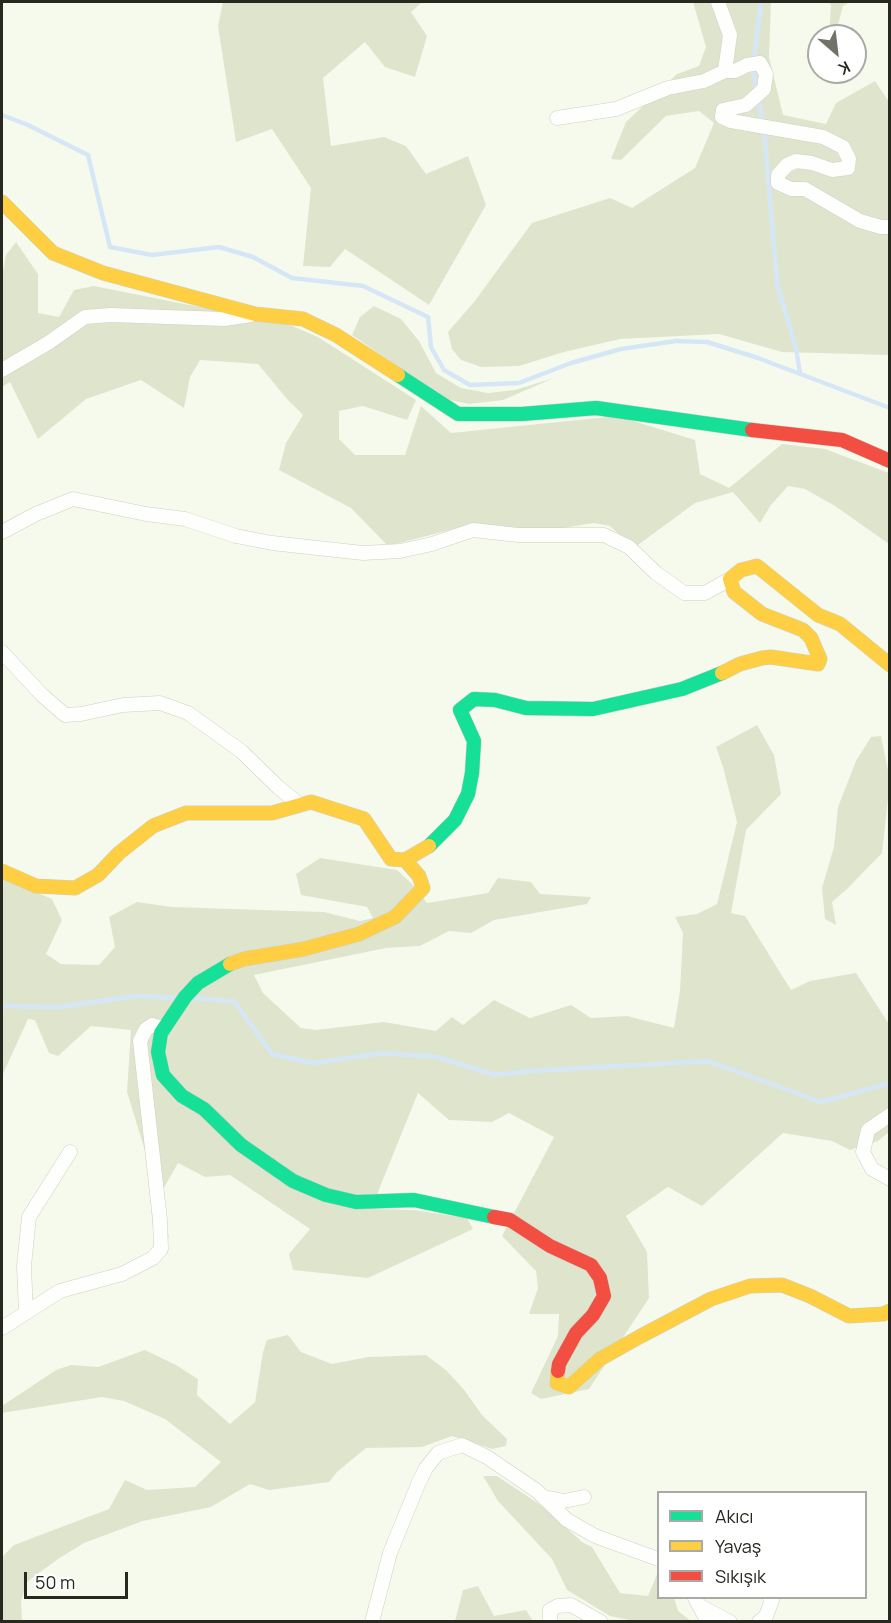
<!DOCTYPE html>
<meta charset="utf-8">
<style>
body{margin:0}
#map{position:relative;width:891px;height:1623px;overflow:hidden;background:#f6faed;font-family:Manrope,sans-serif}
canvas{display:block}
.frame{position:absolute;inset:0;border:3px solid #272921;pointer-events:none}
.legend{position:absolute;left:657px;top:1491px;width:210px;height:108px;box-sizing:border-box;background:#fff;border:2px solid #a9a9a6;margin:0;padding:8px 10px;list-style:none;font-size:18px;color:#272921}
.legend li{display:flex;align-items:center;gap:12px;height:30px}
.legend b{width:30px;border:2px solid #a9a9a6}
.north{position:absolute;left:807px;top:24px;width:60px;height:60px;box-sizing:border-box;background:#fff;border:2px solid #a9a9a6;border-radius:50%;rotate:152deg;font-size:16px;font-weight:700;line-height:24px;text-align:center;color:#272921}
.north::after{content:'';display:block;margin:auto;width:21px;height:27px;background:#6f7268;clip-path:polygon(50% 0,100% 100%,50% 72%,0 100%)}
.scale{position:absolute;left:24px;top:1572px;width:104px;height:27px;box-sizing:border-box;border:3px solid #272921;border-top:0;padding-left:8px;font-size:18px;line-height:21px;white-space:nowrap;color:#272921;-webkit-text-stroke:4px #fff;paint-order:stroke}
</style>
<div id="map">
<canvas width="891" height="1623"></canvas>
<div class="frame"></div>
<ul class="legend">
<li><b style="height:8px;background:#16e098"></b>Akıcı</li>
<li><b style="height:8px;background:#ffcf43"></b>Yavaş</li>
<li><b style="height:8px;background:#f24e42"></b>Sıkışık</li>
</ul>
<div class="north">K</div>
<div class="scale">50 m</div>
</div>
<script>
const context = document.querySelector('canvas').getContext('2d');
context.lineJoin = 'round';
function fillPath(path, color) { context.fillStyle = color; context.fill(path, 'evenodd'); }
const toPath = rows => new Path2D(rows.map(r => 'M' + r).join(''));
function stroke(path, color, width, dash) { context.strokeStyle = color; context.lineWidth = width; context.lineCap = dash ? 'butt' : 'round'; context.setLineDash(dash || []); context.stroke(path); }
const green = toPath([
 [223,2,422,2,411,12,427,36,415,77,385,67,365,42,323,78,331,146,384,137,406,146,426,174,468,156,486,205,429,305,345,249,330,267,303,266,311,188,272,129,236,142,218,26],
 [693,2,771,2,769,57,783,115,826,124,836,103,875,81,889,102,889,355,782,352,719,334,620,339,564,352,519,366,481,367,461,360,452,349,448,332,474,302,532,223,610,198,632,208,695,168,714,123,699,111,666,116,621,160,611,159,626,122,677,74,699,66,706,47],
 [829,2,850,2,843,6,835,36,829,36,831,6],
 [16,242,38,274,38,313,59,317,74,290,94,286,290,325,318,337,416,400,407,420,363,406,339,411,339,439,355,455,405,455,421,406,451,433,617,416,695,440,700,474,729,488,782,444,825,449,889,473,889,544,835,506,805,489,788,486,771,505,760,523,733,492,695,503,634,548,610,526,594,523,550,530,469,525,388,546,351,508,279,470,286,443,303,415,287,399,258,364,200,360,190,377,184,408,141,380,86,399,38,439,10,382,2,387,2,276,6,255],
 [374,306,401,319,419,341,436,373,461,388,488,393,515,390,554,378,503,400,469,404,445,399,352,335,360,317],
 [757,725,774,755,781,794,746,830,731,913,745,916,791,990,810,981,856,973,889,1024,889,1132,878,1141,850,1150,832,1141,783,1133,702,1206,668,1187,626,1216,647,1252,649,1298,589,1389,541,1399,531,1393,558,1336,559,1314,529,1314,538,1288,536,1271,502,1236,554,1137,509,1113,492,1122,449,1120,418,1093,371,1209,414,1210,467,1218,473,1229,368,1278,293,1270,289,1254,310,1229,230,1175,205,1177,178,1163,161,1193,169,1238,154,1239,146,1154,127,1092,131,1030,91,1026,58,1056,49,1053,35,1020,28,1019,2,1076,2,878,52,899,62,920,46,954,61,964,99,965,115,947,109,917,137,902,172,907,324,912,360,921,373,918,367,907,301,895,296,874,320,858,397,870,411,883,427,903,488,893,498,878,531,882,540,894,591,897,587,904,494,920,471,933,449,931,420,946,386,948,254,975,263,993,301,1028,316,1030,384,1022,436,1031,452,1017,463,1025,494,1000,530,1018,571,1005,591,1018,627,1016,674,1028,680,991,683,933,675,917,697,914,717,904,737,822,723,767,716,747],
 [881,736,890,780,882,853,848,888,832,902,836,925,825,919,822,888,834,847,838,807,856,761,871,737],
 [288,1335,301,1352,332,1364,368,1357,426,1355,447,1371,465,1391,482,1415,507,1439,506,1446,492,1449,452,1436,422,1447,366,1448,337,1472,329,1482,269,1490,250,1484,211,1507,143,1521,84,1543,58,1559,27,1582,21,1601,22,1621,2,1621,2,1557,14,1545,109,1509,125,1480,147,1490,195,1487,221,1462,165,1419,124,1401,102,1397,2,1413,2,1406,56,1370,71,1365,98,1367,145,1350,176,1365,198,1379,197,1395,230,1424,255,1402,263,1352,267,1340],
 [483,1476,497,1476,542,1506,582,1542,592,1547,620,1593,648,1596,658,1572,658,1598,674,1598,678,1611,691,1621,634,1621,610,1616,567,1590,552,1559,498,1501],
 [478,1586,494,1616,526,1610,533,1621,455,1621,463,1590]
]);
const stream = toPath([
 [757,91,753,69,761,2],
 [758,99,764,129,777,283,796,348,800,373],
 [2,115,28,125,88,155,110,247,152,255,219,247,253,257,292,278,363,286,428,317,431,347,444,370,470,385,519,383,571,363,621,349,676,341,707,342,758,358,890,408],
 [189,998,234,1001,272,1054,313,1063,382,1053,437,1057,495,1075,531,1071,708,1061,821,1102,890,1083],
 [2,1006,58,1007,138,996,178,998]
]);
const street = toPath([
 [725,71,735,71,747,65,760,63,766,74,764,89,746,105,723,110,722,117,731,121,823,137,843,147,849,159,848,168,832,170,812,163,796,161,787,165,778,175,778,183,791,189,805,189,860,221,881,227,890,227],
 [557,118,616,109,668,88,704,81,725,71,730,35,718,2],
 [2,370,48,343,85,317,110,315,224,319,251,315],
 [2,532,36,514,73,499,146,514,185,519,236,536,272,543,363,553,400,551,432,544,473,530,518,535,604,535,629,547,656,573,684,593,705,593,730,579],
 [2,652,42,695,65,715,81,714,123,705,160,703,188,713,241,751,278,787,300,805],
 [890,1115,868,1130,863,1152,872,1169,890,1179],
 [26,1313,24,1266,29,1217,70,1152],
 [2,1328,60,1291,122,1274,153,1258,161,1249,160,1220,140,1041,146,1029,152,1025,164,1028],
 [544,1497,564,1501,584,1497],
 [695,1598,708,1622],
 [700,1606,730,1622],
 [372,1622,390,1553,419,1482,426,1468,438,1453,462,1445,487,1457,537,1491,567,1520,595,1536,658,1559],
 [550,1622,550,1610,558,1606,571,1605,601,1622],
 [759,1622,766,1616,772,1600,770,1598]
]);
const fast = toPath([
 [398,375,458,414,522,414,596,408,752,430],
 [429,846,455,820,468,794,472,773,474,741,460,710,474,699,495,700,526,708,593,709,682,689,722,673],
 [230,964,198,983,185,997,161,1033,158,1052,163,1075,182,1096,204,1109,241,1145,293,1181,326,1195,356,1202,414,1200,494,1217]
]);
const slow = toPath([
 [2,202,53,253,103,273,255,314,303,319,336,335,398,375],
 [722,673,740,664,762,658,771,657,818,664,820,659,811,638,803,630,762,614,734,592,730,579,741,570,757,566,818,615,840,624,890,665],
 [2,871,36,886,75,888,98,875,119,853,153,826,186,813,272,813,311,802,364,819,391,859,405,860,429,846],
 [230,964,244,959,304,949,359,934,395,917,423,888,419,876,405,860],
 [558,1371,557,1383,569,1387,600,1359,641,1336,711,1299,750,1286,782,1285,810,1296,849,1316,883,1314,890,1311]
]);
const jam = toPath([
 [752,430,842,440,890,461],
 [494,1217,510,1220,550,1246,591,1265,600,1278,604,1296,593,1315,576,1333,559,1364,558,1371]
]);
fillPath(green, '#dfe5cd');
stroke(stream, '#d5e7f6', 4.5);
stroke(street, '#cdd0c6', 15);
stroke(fast, '#cdd0c6', 15);
stroke(slow, '#cdd0c6', 15);
stroke(jam, '#cdd0c6', 15);
stroke(street, '#fefefc', 14);
stroke(fast, '#16e098', 14);
stroke(slow, '#ffcf43', 14);
stroke(jam, '#f24e42', 14);
</script>
